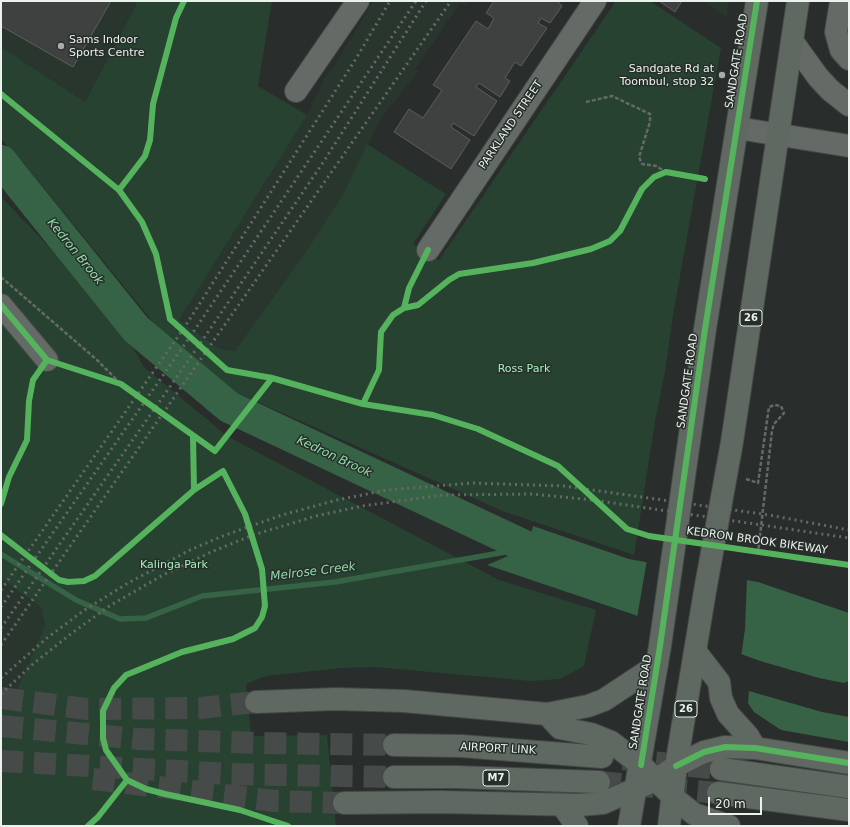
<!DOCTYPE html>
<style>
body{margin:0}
#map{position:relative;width:850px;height:827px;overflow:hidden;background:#292d2b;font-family:"DejaVu Sans",sans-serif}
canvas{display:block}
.frame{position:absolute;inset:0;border:2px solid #ebf1ed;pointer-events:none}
.scale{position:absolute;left:708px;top:797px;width:54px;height:18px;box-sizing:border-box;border:2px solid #ebf1ed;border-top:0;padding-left:5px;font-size:12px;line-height:14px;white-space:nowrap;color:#ebf1ed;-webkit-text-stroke:3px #272f2a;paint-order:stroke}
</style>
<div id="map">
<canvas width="850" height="827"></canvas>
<div class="frame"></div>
<div class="scale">20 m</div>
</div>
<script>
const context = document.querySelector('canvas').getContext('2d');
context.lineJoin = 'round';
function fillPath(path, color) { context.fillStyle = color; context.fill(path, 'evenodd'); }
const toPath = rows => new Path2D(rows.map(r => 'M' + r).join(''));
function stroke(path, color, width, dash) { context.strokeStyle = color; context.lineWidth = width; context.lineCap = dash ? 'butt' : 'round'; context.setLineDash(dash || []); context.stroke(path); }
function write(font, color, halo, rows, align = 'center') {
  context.font = font + ' "DejaVu Sans",sans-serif'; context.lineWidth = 3; context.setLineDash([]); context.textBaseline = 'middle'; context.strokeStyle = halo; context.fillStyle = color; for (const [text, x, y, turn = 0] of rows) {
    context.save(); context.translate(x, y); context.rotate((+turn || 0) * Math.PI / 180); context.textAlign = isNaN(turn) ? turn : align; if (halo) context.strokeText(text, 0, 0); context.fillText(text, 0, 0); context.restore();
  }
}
const built = toPath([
 [1,1,138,1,85,102,1,47],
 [373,1,469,1,465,6,460,3,416,68,419,71,380,120,344,193,305,253,235,351,218,348,179,320,307,115,325,77,335,64],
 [703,1,729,1,726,17],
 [1,579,41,607,45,625,14,697,1,712]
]);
const green = toPath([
 [138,1,272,1,258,86,307,115,179,320,218,348,235,351,305,253,344,193,367,144,446,194,413,244,439,260,616,1,650,1,721,48,673,315,665,372,656,416,634,555,505,512,235,392,161,332,26,166,1,139,1,47,85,102],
 [1,197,112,312,144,367,227,436,499,580,596,610,584,666,560,679,531,681,374,667,342,668,266,676,246,684,251,736,327,735,336,826,1,826,1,712,14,697,45,625,41,607,1,579]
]);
const forest = toPath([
 [749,691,822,712,849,717,849,742,781,730,754,712,748,703]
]);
const water = toPath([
 [533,526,629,559,758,582,849,613,849,681,844,683,819,678,760,661,632,614,487,565,527,548]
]);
const pier = toPath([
 [647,560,747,578,745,629,741,657,637,618]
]);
const stream = toPath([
 [1,554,76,600,120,619,146,618,202,596,335,582,528,548]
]);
const river = toPath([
 [1,161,136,329,229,407,567,566]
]);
const building = toPath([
 [1,1,111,1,73,67,1,26,1,1],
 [494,1,557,1,562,6,550,23,541,18,538,23,547,28,521,66,515,62,505,78,510,81,500,97,479,83,476,87,497,101,474,136,453,123,451,127,470,140,451,169,394,132,409,109,423,118,442,90,433,85,476,21,488,29,494,18,486,13,494,1],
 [659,1,682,1,675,12,659,1]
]);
const highwayTunnel = toPath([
 [1,698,87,709,200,708,256,702],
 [1,726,139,739,259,743,394,745],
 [623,759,721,769],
 [1,761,230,774,394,777],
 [93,779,275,801,344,803],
 [599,782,718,793]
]);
const path = toPath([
 [586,102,612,96,650,114,650,122,639,157,642,164,656,166,666,172],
 [1,277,97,360,121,384],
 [746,479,758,483,769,407,775,405,781,406,784,413,774,424,772,431,758,553]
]);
const minor = toPath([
 [841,1,836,32,841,50,849,59],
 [792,41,818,77,830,90,849,105],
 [296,91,358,1],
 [737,128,849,146],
 [428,250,595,1],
 [1,305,47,360]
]);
const highway = toPath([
 [695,651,719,682,721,698,728,714,748,736,755,748],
 [256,702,336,699,404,701,547,714,588,706,604,700,657,665],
 [547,714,560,728,591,734,611,742,641,765,674,798,694,814,729,826],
 [394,745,461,746,602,757],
 [721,769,849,787],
 [394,777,456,777,599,782],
 [718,793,849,810],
 [344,803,441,802,580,805,603,803,656,780,676,766,704,752,725,747,755,748,849,763],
 [562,805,577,826],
 [629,826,660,646,705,329,757,1],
 [669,826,676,766,705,591,732,442,798,1]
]);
const rail = toPath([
 [1,590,186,325,357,57,390,1],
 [1,607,194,331,416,1],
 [1,628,204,338,324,161,426,1],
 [1,645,451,1],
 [1,678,47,638,83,611,128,583,190,550,220,537,282,515,337,500,387,490,472,483,564,486,769,515,849,530],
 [1,694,33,664,72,633,111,605,163,575,211,552,253,535,316,516,362,506,443,495,532,494,593,500,849,538]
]);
const cycleway = toPath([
 [1,94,119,190,142,222,156,254,170,319,227,370,272,378,363,404,433,415,478,429,558,466,627,529,649,536,849,565],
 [119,190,145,156,150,140,153,104,176,18,184,1],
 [1,305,47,360],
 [404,308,418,305,449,280,459,274,533,263,591,249,610,241,620,231,642,189,654,177,666,172,705,179],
 [47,360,121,384,215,451,272,378],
 [363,404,379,370,381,332,393,315,404,308,409,288,428,250],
 [193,436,194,490],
 [1,504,9,477,27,440,29,401,33,380,47,360],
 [1,535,59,580,68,582,84,581,95,576,194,490,223,471,245,514,262,569,265,606,262,617,255,628,233,639,182,652,126,675,114,688,103,711,103,738,106,750,127,780,146,789,165,794,240,810,288,826],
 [641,765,660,646,705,329,757,1],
 [676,766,704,752,725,747,755,748,849,763],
 [88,826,98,817,127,780]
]);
const markers = [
 [61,46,4,"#a7aca9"],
 [722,75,4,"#a7aca9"]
];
const shields = [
 [751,318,22],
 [686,709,22],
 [496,778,26]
];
const shieldNames = [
 ["26",751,318],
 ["26",686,709],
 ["M7",496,778]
];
const poiNames = [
 ["Sams Indoor",69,40],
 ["Sports Centre",69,53],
 ["Sandgate Rd at",714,69,"right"],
 ["Toombul, stop 32",714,82,"right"]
];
const streetNames = [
 ["SANDGATE ROAD",737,61,-81],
 ["PARKLAND STREET",511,125,-56],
 ["SANDGATE ROAD",688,381,-82],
 ["KEDRON BROOK BIKEWAY",757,541,8],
 ["SANDGATE ROAD",641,702,-81],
 ["AIRPORT LINK",498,749,3]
];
const parkNames = [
 ["Ross Park",524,369],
 ["Kalinga Park",174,565]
];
const waterNames = [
 ["Kedron Brook",75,252,51],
 ["Kedron Brook",334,457,25],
 ["Melrose Creek",313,572,-7]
];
fillPath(built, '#29362d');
fillPath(green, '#284231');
fillPath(forest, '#386246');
fillPath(water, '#366245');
fillPath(pier, '#292d2b');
stroke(stream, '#366245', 5.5);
stroke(river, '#366245', 32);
fillPath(building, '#3e413f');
stroke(building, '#5b5f5c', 1);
stroke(highwayTunnel, '#464a48', 22, [22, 11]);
stroke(minor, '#454846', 24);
stroke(highway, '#454846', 24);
stroke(path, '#646a66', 2.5, [4, 2]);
stroke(minor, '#646a66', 22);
stroke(highway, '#606862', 22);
stroke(rail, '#656a67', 3, [2, 4]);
stroke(cycleway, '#56b35d', 6);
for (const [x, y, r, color] of markers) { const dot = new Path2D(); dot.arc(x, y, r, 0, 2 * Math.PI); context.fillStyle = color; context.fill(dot); stroke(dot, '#272f2a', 1.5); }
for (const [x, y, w] of shields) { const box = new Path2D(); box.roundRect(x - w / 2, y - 8, w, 16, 3); context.fillStyle = '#272f2a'; context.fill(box); stroke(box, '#ebf1ed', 1); }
write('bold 10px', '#ebf1ed', null, shieldNames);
write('11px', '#ebf1ed', '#272f2a', poiNames, 'left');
write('11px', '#ebf1ed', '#272f2a', streetNames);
write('11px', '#a6f1be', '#272f2a', parkNames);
write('italic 12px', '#91dcaa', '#272f2a', waterNames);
</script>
